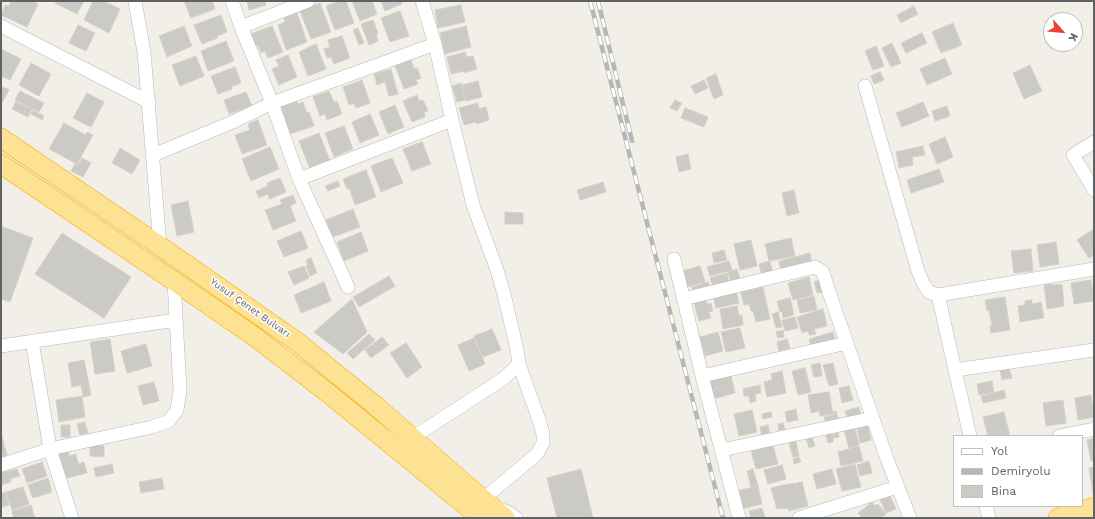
<!DOCTYPE html>
<meta charset="utf-8">
<style>
body{margin:0}
#map{position:relative;width:1095px;height:519px;overflow:hidden;background:#f1efe8;font-family:"Work Sans",sans-serif}
canvas{display:block}
.frame{position:absolute;inset:0;border:2px solid #5f6368;pointer-events:none}
.legend{position:absolute;left:953px;top:435px;width:130px;height:72px;box-sizing:border-box;background:#fff;border:1px solid #bfc1c3;margin:0;padding:5px 7px;list-style:none;font-size:12px;color:#5f6368}
.legend li{display:flex;align-items:center;gap:8px;height:20px}
.legend b{width:20px;border:1px solid #bfc1c3}
.north{position:absolute;left:1043px;top:12px;width:40px;height:40px;box-sizing:border-box;background:#fff;border:1px solid #bfc1c3;border-radius:50%;rotate:117deg;font-size:11px;font-weight:700;line-height:16px;text-align:center;color:#5f6368}
.north::after{content:'';display:block;margin:auto;width:14px;height:18px;background:#ea4335;clip-path:polygon(50% 0,100% 100%,50% 72%,0 100%)}
</style>
<div id="map">
<canvas width="1095" height="519"></canvas>
<div class="frame"></div>
<ul class="legend">
<li><b style="height:5px;background:#fff"></b>Yol</li>
<li><b style="height:5px;background:#b6b7b8"></b>Demiryolu</li>
<li><b style="height:11px;background:#cccac5"></b>Bina</li>
</ul>
<div class="north">K</div>
</div>
<script>
const context = document.querySelector('canvas').getContext('2d');
context.lineJoin = 'round';
function fillPath(path, color) { context.fillStyle = color; context.fill(path, 'evenodd'); }
const toPath = rows => new Path2D(rows.map(r => 'M' + r).join(''));
function stroke(path, color, width, dash) { context.strokeStyle = color; context.lineWidth = width; context.lineCap = dash ? 'butt' : 'round'; context.setLineDash(dash || []); context.stroke(path); }
function write(font, color, halo, rows, align = 'center') {
  context.font = font + ' "Work Sans",sans-serif'; context.lineWidth = 3; context.setLineDash([]); context.textBaseline = 'middle'; context.strokeStyle = halo; context.fillStyle = color; for (const [text, x, y, turn = 0] of rows) {
    context.save(); context.translate(x, y); context.rotate((+turn || 0) * Math.PI / 180); context.textAlign = isNaN(turn) ? turn : align; if (halo) context.strokeText(text, 0, 0); context.fillText(text, 0, 0); context.restore();
  }
}
const building = toPath([
 [11,1,33,1,38,4,27,27,1,15,5,5,9,6,11,1],
 [56,1,84,1,77,14,55,3,56,1],
 [93,1,103,1,120,9,109,33,84,20,93,1],
 [184,1,212,1,215,9,191,18,184,1],
 [247,1,265,1,266,5,249,10,247,1],
 [340,1,346,1,354,23,335,30,326,6,340,1],
 [352,1,372,1,377,14,360,21,352,1],
 [381,1,401,1,402,4,385,11,381,1],
 [320,3,331,32,311,39,300,11,320,3],
 [461,5,465,22,438,28,435,10,461,5],
 [914,6,918,14,901,23,897,15,914,6],
 [400,11,409,36,390,42,381,18,400,11],
 [297,13,307,42,286,50,278,25,285,22,284,18,297,13],
 [221,15,227,32,217,36,218,38,202,44,194,25,221,15],
 [373,20,378,33,376,34,378,41,369,45,361,24,373,20],
 [953,23,962,45,941,53,932,32,953,23],
 [78,25,95,33,86,51,69,43,78,25],
 [184,26,192,46,167,57,159,36,184,26],
 [272,26,283,52,268,58,265,51,261,53,258,45,252,47,248,35,272,26],
 [466,26,471,47,445,54,440,33,466,26],
 [358,28,364,43,359,45,353,30,358,28],
 [922,33,927,43,906,53,901,43,922,33],
 [342,36,350,58,334,64,331,57,327,58,324,49,330,47,328,40,342,36],
 [226,41,234,61,208,71,201,51,226,41],
 [892,43,901,63,891,67,882,48,892,43],
 [316,44,326,69,308,76,299,52,316,44],
 [876,46,884,66,873,70,865,51,876,46],
 [1,49,21,59,10,80,1,76,1,49],
 [465,52,467,57,473,56,477,69,464,73,464,71,451,74,447,57,465,52],
 [288,55,297,77,279,85,272,69,279,66,276,60,288,55],
 [196,56,204,76,180,86,172,65,196,56],
 [410,57,414,69,417,68,421,78,416,80,418,84,404,89,394,63,410,57],
 [945,58,952,74,927,85,920,69,945,58],
 [31,63,51,74,39,96,19,85,31,63],
 [1030,65,1042,91,1024,99,1013,73,1030,65],
 [235,67,241,83,231,87,232,89,218,94,211,76,235,67],
 [391,69,398,94,389,96,385,82,377,85,374,74,391,69],
 [880,72,884,80,874,84,871,76,880,72],
 [716,74,723,95,714,99,706,78,716,74],
 [362,80,370,103,356,108,354,103,349,105,343,87,362,80],
 [704,80,708,88,695,94,691,86,704,80],
 [478,81,482,97,466,101,462,85,478,81],
 [461,83,465,100,457,102,452,86,461,83],
 [1,86,9,90,1,105,1,86],
 [20,91,44,103,39,112,15,100,20,91],
 [329,91,334,102,337,101,342,114,327,120,325,114,320,116,313,97,329,91],
 [246,92,252,106,229,114,224,100,246,92],
 [87,93,104,102,91,127,73,118,87,93],
 [417,95,419,101,423,100,428,111,424,112,425,117,412,122,403,101,417,95],
 [675,100,682,103,677,111,670,108,675,100],
 [297,101,298,104,303,102,307,113,309,112,314,126,290,134,281,106,297,101],
 [16,102,32,109,28,117,12,109,16,102],
 [923,102,929,116,902,127,896,113,923,102],
 [478,103,479,109,486,107,489,120,477,124,476,122,464,125,459,108,478,103],
 [395,105,404,127,388,134,379,112,395,105],
 [947,106,950,116,935,121,932,111,947,106],
 [685,108,708,117,704,127,681,118,685,108],
 [33,110,44,116,42,120,31,114,33,110],
 [370,114,379,135,360,143,352,122,370,114],
 [258,120,267,145,242,154,235,135,250,130,248,124,258,120],
 [64,123,86,135,87,132,93,135,77,164,49,149,64,123],
 [344,126,353,149,334,157,325,133,344,126],
 [319,133,330,161,310,169,299,141,319,133],
 [945,137,953,157,937,164,929,144,945,137],
 [422,142,431,164,412,171,403,149,422,142],
 [923,146,925,155,912,157,913,165,899,168,896,152,923,146],
 [270,147,279,169,251,181,242,159,270,147],
 [120,148,140,160,132,174,112,163,120,148],
 [688,154,691,169,679,172,676,157,688,154],
 [82,158,91,163,83,177,71,171,75,164,78,165,82,158],
 [392,158,403,183,381,192,371,166,392,158],
 [939,169,944,182,911,193,907,180,939,169],
 [366,170,376,197,355,205,349,188,347,189,343,179,366,170],
 [280,178,286,192,269,199,268,194,259,198,256,191,268,186,267,183,280,178],
 [338,181,340,186,328,191,325,186,338,181],
 [603,182,606,192,580,200,577,190,603,182],
 [794,190,799,213,787,216,782,193,794,190],
 [293,195,296,203,290,206,296,221,273,230,265,210,282,204,280,200,293,195],
 [188,201,194,232,177,236,171,205,188,201],
 [353,209,360,227,333,237,326,220,353,209],
 [505,212,523,213,523,224,505,224,505,212],
 [1,226,33,238,10,302,1,299,1,226],
 [1094,229,1094,255,1089,258,1077,240,1094,229],
 [301,231,308,248,284,257,277,241,301,231],
 [361,232,368,251,344,261,337,242,361,232],
 [62,233,131,277,104,318,35,274,62,233],
 [791,238,795,256,769,261,765,244,791,238],
 [751,240,757,266,740,270,734,244,751,240],
 [1056,242,1059,264,1040,267,1037,245,1056,242],
 [1031,249,1033,271,1014,273,1011,251,1031,249],
 [724,250,727,260,714,263,712,253,724,250],
 [810,253,812,264,781,272,779,261,810,253],
 [311,258,317,273,310,276,306,266,308,265,306,260,311,258],
 [729,261,732,270,710,276,707,267,729,261],
 [770,261,773,273,762,276,759,264,770,261],
 [304,266,309,278,294,285,288,272,304,266],
 [700,266,705,282,686,287,682,271,700,266],
 [737,269,740,279,731,282,728,272,737,269],
 [727,273,729,282,713,286,710,278,727,273],
 [389,276,395,286,359,307,353,297,389,276],
 [809,277,813,295,793,300,788,283,809,277],
 [820,280,823,292,817,293,814,282,820,280],
 [1091,280,1094,301,1074,304,1071,283,1091,280],
 [324,282,331,301,301,313,294,295,324,282],
 [708,282,710,287,693,291,692,287,708,282],
 [1053,284,1054,285,1062,284,1064,306,1047,309,1044,285,1053,284],
 [763,287,770,319,756,322,753,311,751,311,749,304,744,305,741,292,763,287],
 [736,291,739,303,716,308,713,296,736,291],
 [814,296,817,310,800,313,797,300,814,296],
 [1005,297,1010,330,991,333,990,326,992,326,989,310,987,311,985,300,1005,297],
 [790,298,794,315,783,318,782,311,780,312,777,301,790,298],
 [352,299,367,332,343,354,314,332,352,299],
 [706,300,707,304,711,303,713,311,709,312,711,318,699,321,694,303,706,300],
 [1032,300,1032,304,1041,302,1044,318,1020,322,1018,306,1025,305,1025,301,1032,300],
 [737,306,739,316,742,315,743,325,723,329,720,309,737,306],
 [823,309,827,326,814,329,816,334,809,335,808,331,802,333,797,317,823,309],
 [778,312,782,327,776,328,772,314,778,312],
 [795,317,798,328,785,331,782,320,795,317],
 [740,328,745,348,726,352,721,332,740,328],
 [492,329,501,350,483,357,474,336,492,329],
 [783,330,784,337,778,338,776,332,783,330],
 [718,332,723,351,705,356,700,337,718,332],
 [833,332,836,341,811,347,809,339,833,332],
 [369,334,375,340,353,359,347,353,369,334],
 [382,337,389,345,371,358,365,350,382,337],
 [474,338,485,364,469,371,458,345,474,338],
 [110,339,115,371,95,374,90,342,110,339],
 [787,339,790,348,779,351,777,342,787,339],
 [406,343,422,367,407,378,390,353,406,343],
 [146,344,152,366,127,373,121,351,146,344],
 [84,360,91,395,83,397,81,385,72,387,68,363,84,360],
 [820,363,822,376,814,377,811,365,820,363],
 [833,363,838,384,829,386,823,365,833,363],
 [805,368,811,392,798,395,792,371,805,368],
 [1009,368,1012,378,1002,380,1000,370,1009,368],
 [782,371,786,393,767,397,764,382,772,380,771,374,782,371],
 [731,376,735,393,713,399,709,381,731,376],
 [992,381,994,392,979,395,977,384,992,381],
 [154,382,159,401,143,405,138,386,154,382],
 [760,385,761,393,755,394,756,401,750,403,749,396,744,396,743,389,760,385],
 [849,386,853,400,842,403,839,388,849,386],
 [1004,390,1006,398,983,403,981,396,1004,390],
 [829,392,833,414,820,416,819,411,811,413,808,395,829,392],
 [1091,395,1094,417,1078,420,1075,398,1091,395],
 [82,396,85,417,59,422,56,400,82,396],
 [1063,400,1066,423,1046,426,1043,403,1063,400],
 [859,407,861,415,848,419,845,411,859,407],
 [796,409,798,420,787,422,785,412,796,409],
 [752,410,757,432,739,436,734,414,752,410],
 [836,411,839,421,826,424,824,417,834,415,833,412,836,411],
 [771,412,772,417,763,419,762,414,771,412],
 [1004,412,1010,436,988,436,983,417,1004,412],
 [85,422,88,433,80,435,77,424,85,422],
 [783,423,785,429,779,431,778,424,783,423],
 [61,425,70,425,70,437,61,437,61,425],
 [768,425,770,435,762,437,760,427,768,425],
 [868,425,871,440,860,443,857,428,868,425],
 [855,428,859,445,849,448,844,430,855,428],
 [1,433,7,455,1,457,1,433],
 [831,433,832,435,838,433,839,437,833,438,833,442,828,443,826,435,831,433],
 [812,436,815,446,809,448,806,438,812,436],
 [1094,438,1094,460,1091,461,1087,440,1094,438],
 [796,441,799,456,793,457,789,443,796,441],
 [90,445,104,446,104,457,90,456,90,445],
 [773,445,778,464,756,469,751,451,773,445],
 [859,446,863,461,841,466,838,452,859,446],
 [68,451,69,456,76,454,78,464,84,462,87,473,63,479,56,454,68,451],
 [799,457,801,462,794,464,793,459,799,457],
 [869,461,872,473,860,476,857,465,869,461],
 [42,462,47,476,27,483,22,469,42,462],
 [112,464,114,473,96,477,94,468,112,464],
 [855,464,861,487,842,491,836,469,855,464],
 [782,465,786,479,768,484,764,470,782,465],
 [1094,467,1094,493,1093,493,1089,468,1094,467],
 [17,469,20,476,10,479,11,482,1,485,1,473,17,469],
 [581,469,593,518,557,518,547,478,581,469],
 [753,469,758,486,751,487,747,471,753,469],
 [832,469,836,484,817,489,813,474,832,469],
 [48,478,52,492,33,498,28,485,48,478],
 [162,478,164,489,141,493,139,482,162,478],
 [802,482,808,506,789,511,788,508,783,509,783,508,777,509,771,488,793,483,793,484,802,482],
 [758,486,762,504,741,509,736,491,758,486],
 [23,487,29,504,12,510,6,492,23,487],
 [5,492,9,505,2,507,1,494,5,492],
 [890,496,896,509,886,513,880,500,890,496],
 [872,502,875,506,878,504,886,514,881,518,862,518,858,513,872,502],
 [31,505,35,518,14,518,12,511,31,505],
 [762,508,765,518,751,518,749,511,762,508]
]);
const minor = toPath([
 [135,1,144,52,160,246],
 [232,1,241,27,272,103,299,179,348,287],
 [1,26,149,102],
 [241,27,308,1],
 [865,86,918,271,924,285,929,292,938,295,1094,269],
 [1094,142,1073,155,1094,190],
 [153,155,233,122,272,103,435,44],
 [299,179,452,120],
 [674,259,702,376,739,518],
 [938,295,970,436],
 [683,299,815,267,823,272,829,292,887,459,910,518],
 [32,341,50,449,72,518],
 [1,346,176,320],
 [955,370,1094,350],
 [702,376,847,343],
 [1059,436,1094,429],
 [412,438,503,379,519,364,517,350,505,298,497,270,473,205,452,120,435,44,422,1],
 [722,450,873,418],
 [1,465,50,449,152,427,169,421,177,410,180,390,174,281],
 [986,506,989,518],
 [516,518,509,513,482,500,537,454,543,443,543,434,540,423,519,364],
 [799,518,897,487]
]);
const highway = toPath([
 [1,138,160,246,296,341,376,406,464,483,505,518],
 [1,164,174,281,255,337,328,393,481,518],
 [1058,518,1094,507]
]);
const rail = toPath([
 [590,1,723,518],
 [598,1,632,141]
]);
const streetNames = [
 ["Yusuf Çenet Bulvarı",250,308,35]
];
fillPath(building, '#cccac5');
stroke(building, '#d6d1c6', 1);
stroke(minor, '#b5b8bc', 14);
stroke(highway, '#f9ab00', 20);
stroke(minor, '#fff', 13);
stroke(highway, '#fde293', 19);
stroke(rail, '#b6b7b8', 4.5);
stroke(rail, '#fff', 3, [9]);
write('10px', '#5f6368', '#fff', streetNames);
</script>
